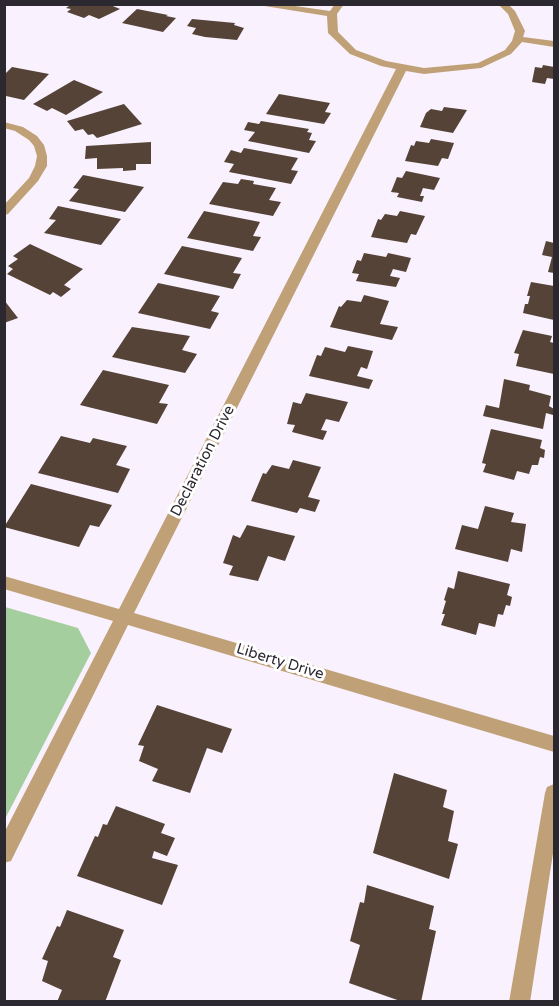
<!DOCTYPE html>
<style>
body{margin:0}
#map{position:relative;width:559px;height:1006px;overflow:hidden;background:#f9f1fe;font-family:"Varela Round",sans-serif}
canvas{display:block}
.frame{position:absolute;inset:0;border:6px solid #2c2830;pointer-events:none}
</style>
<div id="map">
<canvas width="559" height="1006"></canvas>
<div class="frame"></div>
</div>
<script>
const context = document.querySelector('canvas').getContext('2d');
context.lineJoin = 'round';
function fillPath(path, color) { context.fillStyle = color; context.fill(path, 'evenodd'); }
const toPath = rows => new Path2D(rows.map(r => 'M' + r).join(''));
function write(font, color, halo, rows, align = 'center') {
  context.font = font + ' "Varela Round",sans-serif'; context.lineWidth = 6; context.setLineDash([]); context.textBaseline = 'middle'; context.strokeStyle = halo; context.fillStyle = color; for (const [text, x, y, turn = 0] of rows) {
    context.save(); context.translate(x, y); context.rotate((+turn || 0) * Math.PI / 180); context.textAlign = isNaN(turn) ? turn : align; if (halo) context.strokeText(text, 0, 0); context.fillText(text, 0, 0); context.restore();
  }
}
const green = toPath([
 [5,607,78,628,91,653,5,819]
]);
const building = toPath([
 [72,4,108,4,120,9,99,19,89,15,84,18,67,12,71,9,66,8],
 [137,9,168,15,166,16,176,18,163,32,122,23],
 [192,19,235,23,234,25,244,28,237,40,205,37,192,34,196,28,187,26],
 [543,65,554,67,554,79,547,78,545,84,532,82,535,67,542,68],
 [12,67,49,74,24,100,6,96,4,98,4,75],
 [74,80,103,92,66,115,52,108,47,111,33,104],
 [279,94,330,103,325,112,331,113,324,124,266,114],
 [124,104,142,124,97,138,93,134,88,135,83,129,75,131,67,121],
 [444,107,467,110,453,133,420,127,426,113,431,109,442,111],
 [261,121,309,129,307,132,312,133,309,140,316,141,309,153,248,141,255,132,244,130,248,122,259,124],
 [431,139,454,143,448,159,442,158,438,166,405,161,411,145,414,146,416,141,429,143],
 [151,142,151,164,136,164,136,170,123,171,123,168,97,169,97,158,85,159,86,146],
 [244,148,298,158,291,170,298,171,291,184,229,172,234,164,224,162,231,150,241,153],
 [406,171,440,178,434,190,423,188,420,196,424,196,422,202,397,197,399,193,391,192,397,177,402,178],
 [83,175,144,187,125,212,69,201,79,189,73,188],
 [241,179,254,181,253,184,276,188,269,200,281,202,273,216,209,204,223,182,238,184],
 [58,206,121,219,101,245,44,233,56,220,49,219],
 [204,211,260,222,253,236,261,237,253,251,187,238],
 [400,211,425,216,416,235,411,234,407,243,371,237,378,219,381,220,385,214,397,216],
 [546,241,554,243,554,273,548,272,552,257,542,255],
 [30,244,83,269,64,285,71,289,61,297,53,292,50,295,7,274,13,269,8,266,18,259,13,256],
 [182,246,242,258,233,273,241,274,233,289,164,274],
 [364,253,386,257,388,253,411,258,406,272,393,269,390,276,400,278,396,287,356,281,359,274,352,273,357,260,361,261],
 [531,282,554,286,554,320,523,313,525,304,528,304,530,296,527,296],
 [158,283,220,296,211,311,219,313,210,329,138,313],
 [364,295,389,301,380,324,398,327,392,340,330,327,339,306,341,307,347,300,361,302],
 [4,300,18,318,4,323],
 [132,327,190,336,182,350,197,354,185,373,112,357],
 [523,330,552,336,550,342,554,343,554,374,516,366,519,354,514,353],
 [348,346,373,351,367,369,361,367,357,376,373,380,369,389,309,376,317,355,321,356,325,347,345,352],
 [103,370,169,385,159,403,168,404,157,424,80,405],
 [504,379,530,385,529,390,551,396,549,406,554,409,553,415,546,413,543,429,483,416,486,405,499,408],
 [306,393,348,402,339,422,326,419,321,430,327,431,323,440,292,432,295,425,287,424,293,402,301,404],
 [491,429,542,440,540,448,545,450,544,458,540,457,538,465,532,465,529,474,517,471,514,480,483,472,486,464,482,463],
 [61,436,90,443,93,438,127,446,116,465,130,469,118,493,38,473],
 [293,460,321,467,308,497,320,500,315,512,300,508,297,513,251,501,263,473,266,474,272,465,289,469],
 [31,484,112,505,99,527,90,525,79,547,4,527],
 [485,506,514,513,511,522,526,524,522,552,511,549,508,562,455,549,462,525,478,529],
 [247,525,295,536,285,561,268,556,258,581,229,575,233,566,223,563,233,535,240,538],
 [458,571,510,584,507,595,512,597,510,606,506,605,503,615,498,614,495,627,479,623,476,635,441,625,445,614,442,614,446,601,444,600,448,587,454,589],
 [157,705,232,729,222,753,207,748,190,793,152,781,158,769,139,761,144,746,138,745],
 [394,773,447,790,443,807,454,811,448,841,458,844,449,879,373,853],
 [116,806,165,824,161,833,175,838,167,856,154,851,152,858,178,865,162,905,77,876,95,836,98,837,103,824,107,825],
 [367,885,434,906,429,929,436,931,421,1002,403,1002,349,983,360,945,350,941,360,902,364,903],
 [67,910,124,930,113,957,121,960,105,1002,57,1002,62,990,42,981,48,961,42,959,57,926,60,927]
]);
const minor = toPath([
 [252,4,281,4,330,11,335,4,344,4,337,14,338,32,356,50,386,61,424,68,478,63,505,50,512,41,515,31,508,14,498,4,508,4,515,11,525,31,523,37,554,41,554,47,522,42,511,54,481,68,424,74,406,71,134,613,554,736,554,752,128,625,11,861,4,863,4,833,113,621,4,589,4,576,119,609,396,69,381,66,350,54,328,33,327,16,252,4],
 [4,122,23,127,37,136,44,145,47,156,47,166,38,181,8,214,4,215,4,205,29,178,35,166,37,156,34,146,29,140,15,131,4,128,4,122],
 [554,784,554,847,530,1002,509,1002,545,793,547,787,554,784]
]);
const streetNames = [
 ["Declaration Drive",203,461,-63],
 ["Liberty Drive",280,662,17]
];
fillPath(green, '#a4ce9d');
fillPath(building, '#544336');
fillPath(minor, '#c0a177');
write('15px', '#2c2830', '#fff', streetNames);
</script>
